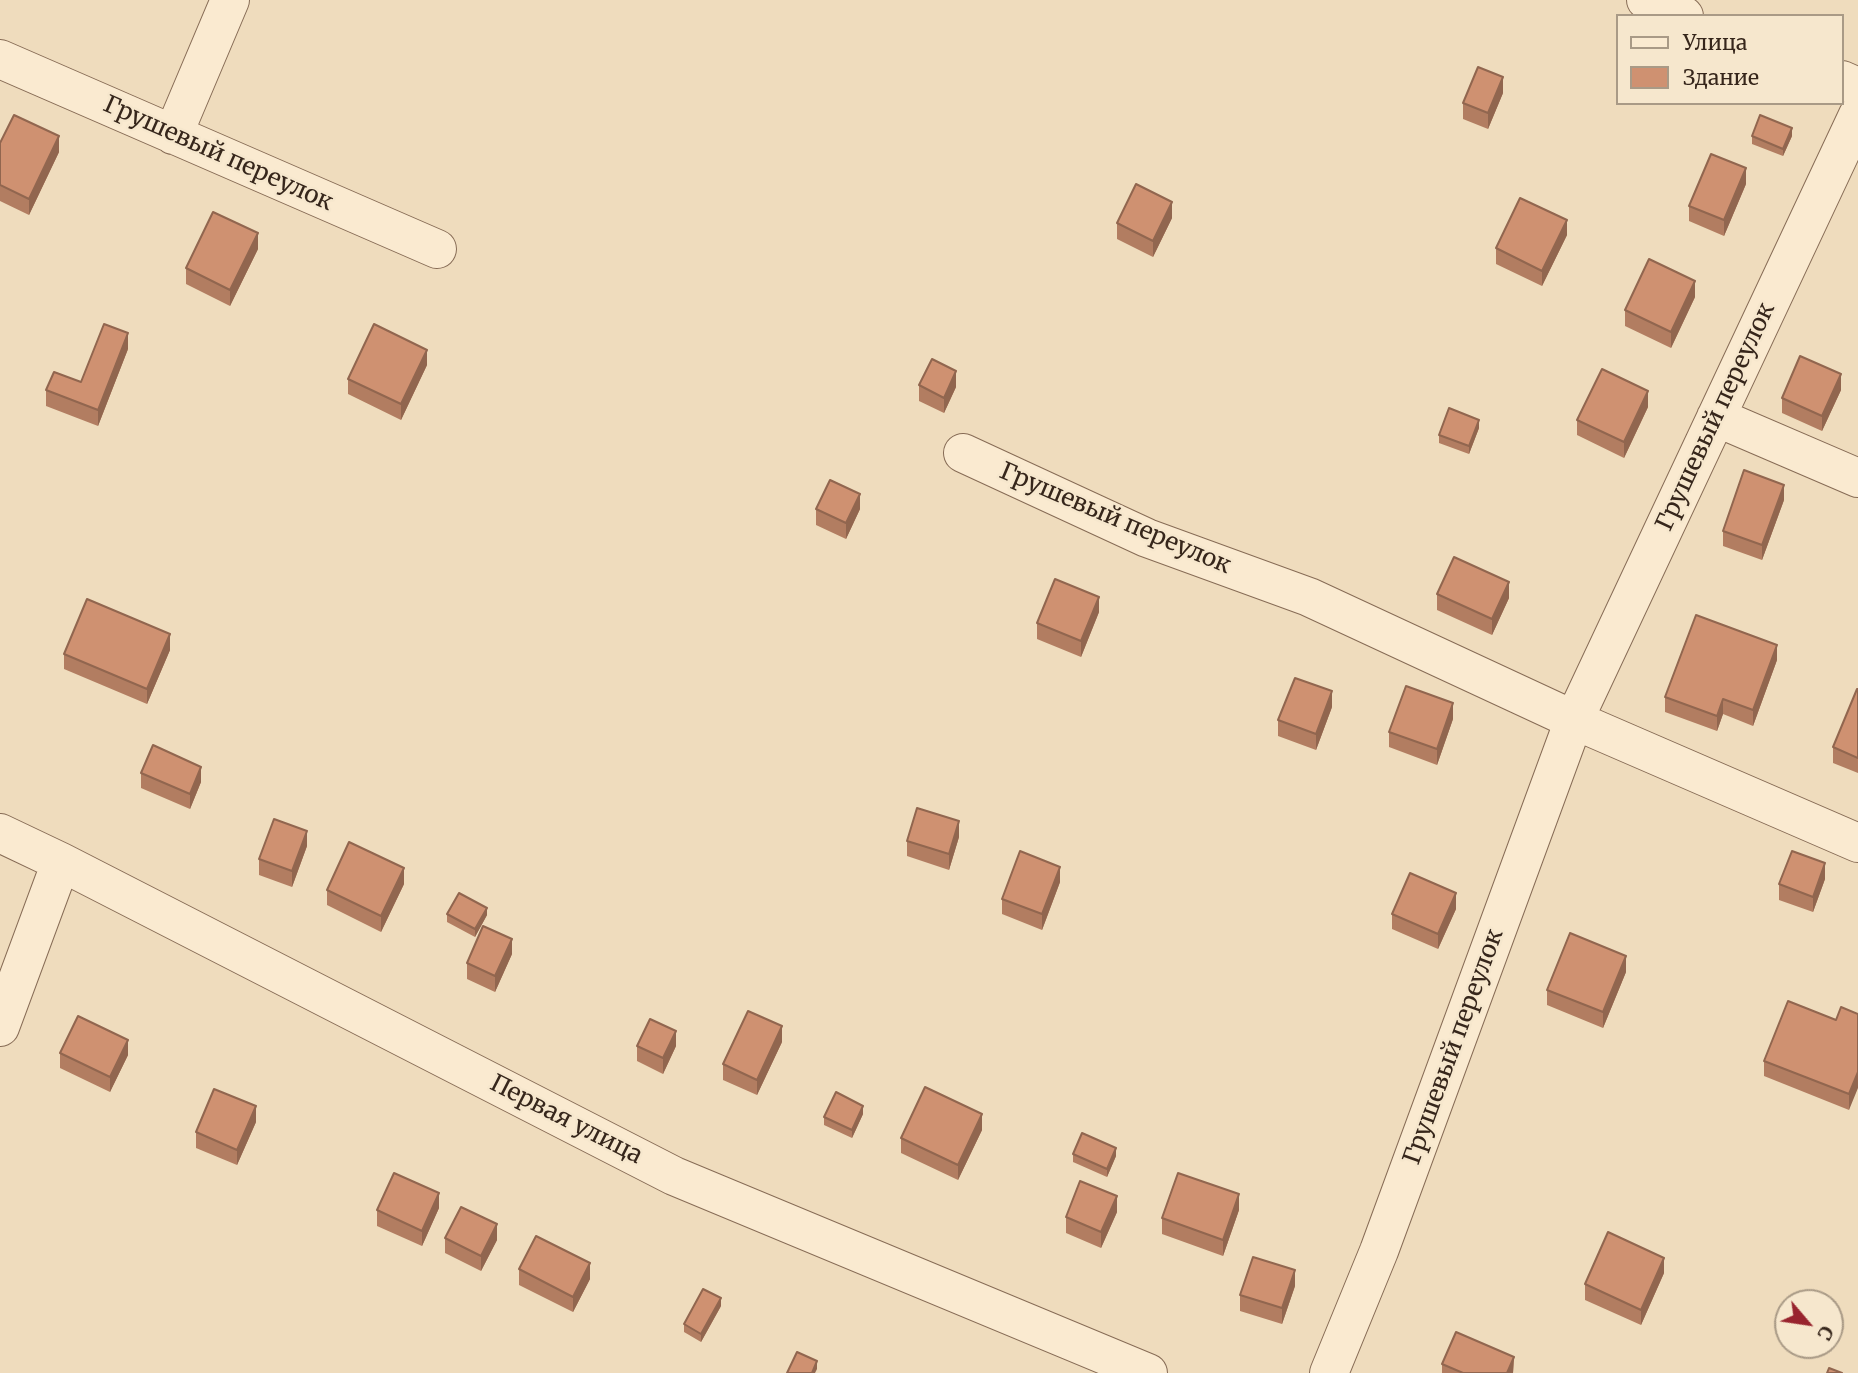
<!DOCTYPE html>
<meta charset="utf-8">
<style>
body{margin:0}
#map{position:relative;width:1858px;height:1373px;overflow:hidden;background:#efdcbd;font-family:Merriweather,serif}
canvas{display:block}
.legend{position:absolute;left:1616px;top:14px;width:228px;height:91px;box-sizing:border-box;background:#f6e7cd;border:2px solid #a99a86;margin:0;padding:9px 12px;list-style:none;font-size:21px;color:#36261b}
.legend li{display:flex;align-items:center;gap:14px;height:35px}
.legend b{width:35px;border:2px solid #a99a86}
.north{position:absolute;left:1774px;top:1289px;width:70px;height:70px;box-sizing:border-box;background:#f6e7cd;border:2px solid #a99a86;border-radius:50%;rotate:119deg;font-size:19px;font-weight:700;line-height:28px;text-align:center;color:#36261b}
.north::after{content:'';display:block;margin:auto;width:24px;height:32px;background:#98242e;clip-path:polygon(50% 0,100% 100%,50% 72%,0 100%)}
</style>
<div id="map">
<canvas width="1858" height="1373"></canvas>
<ul class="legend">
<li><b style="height:9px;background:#faead0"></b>Улица</li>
<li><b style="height:19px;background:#cf9171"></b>Здание</li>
</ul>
<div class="north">С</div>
</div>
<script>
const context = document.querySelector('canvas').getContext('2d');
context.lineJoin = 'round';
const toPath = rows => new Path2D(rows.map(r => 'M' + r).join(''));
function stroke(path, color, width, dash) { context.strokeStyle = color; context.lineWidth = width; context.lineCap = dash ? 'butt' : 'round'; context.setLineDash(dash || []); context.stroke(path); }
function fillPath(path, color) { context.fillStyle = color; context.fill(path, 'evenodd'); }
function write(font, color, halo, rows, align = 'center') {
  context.font = font + ' Merriweather,serif'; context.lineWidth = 5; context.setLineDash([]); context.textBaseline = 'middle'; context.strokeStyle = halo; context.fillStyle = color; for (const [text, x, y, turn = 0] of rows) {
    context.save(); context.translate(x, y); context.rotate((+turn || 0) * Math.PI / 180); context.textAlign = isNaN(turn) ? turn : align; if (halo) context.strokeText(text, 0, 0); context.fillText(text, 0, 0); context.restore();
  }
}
const minor = toPath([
 [1646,0,1684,16],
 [0,59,437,249],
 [1842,80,1858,87],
 [173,135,230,0],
 [1716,417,1858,478],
 [963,453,1147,538,1309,597,1574,720,1858,843],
 [0,833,61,862,674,1176,1148,1373],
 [0,1027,61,862],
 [1329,1373,1379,1251,1574,720,1858,115]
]);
const wall = toPath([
 [1503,93,1488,129,1463,119,1463,103],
 [1752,136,1792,136,1783,156,1752,144],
 [0,143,59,152,29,215,0,201],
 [1746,184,1724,236,1689,221,1689,206],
 [1172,218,1153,257,1117,239,1117,223],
 [1567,235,1542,286,1496,264,1496,248],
 [258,249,230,306,186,284,186,268],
 [1695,297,1671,348,1625,326,1625,310],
 [128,349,98,426,46,406,46,390,81,382],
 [427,365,401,420,348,394,348,379],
 [919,385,956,387,944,413,919,401],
 [1841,390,1822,431,1782,413,1782,398],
 [1648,407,1624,458,1577,435,1577,420],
 [1479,428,1469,454,1439,443,1439,435],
 [1784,500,1762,560,1723,546,1723,531],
 [816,509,860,509,846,539,816,525],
 [1437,594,1509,598,1492,635,1437,610],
 [1099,612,1081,657,1037,639,1037,623],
 [170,650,147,704,64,669,64,654],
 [1777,660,1753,726,1723,714,1717,731,1665,712,1665,697],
 [1858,689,1858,773,1833,763,1833,747],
 [1332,707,1316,750,1278,736,1278,720],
 [1453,719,1437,765,1389,747,1389,732],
 [141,773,201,782,190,809,141,788],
 [959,837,949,870,907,856,907,841],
 [307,846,292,887,259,875,259,859],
 [1825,879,1813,912,1779,900,1779,884],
 [1060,882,1042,930,1002,914,1002,899],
 [404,884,381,932,327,905,327,890],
 [1456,909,1438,949,1392,929,1392,914],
 [447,914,487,915,475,937,447,922],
 [512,954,495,992,467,979,467,963],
 [1626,972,1603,1028,1547,1005,1547,990],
 [1858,1014,1849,1110,1764,1076,1764,1061,1836,1020],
 [782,1042,757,1095,723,1080,723,1064],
 [637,1046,676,1046,663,1074,637,1061],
 [60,1053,128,1055,110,1092,60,1068],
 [863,1114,852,1138,824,1125,824,1117],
 [256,1122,237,1165,196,1148,196,1132],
 [982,1130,958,1180,901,1153,901,1138],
 [1073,1154,1116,1156,1107,1177,1073,1162],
 [439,1208,422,1246,377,1226,377,1210],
 [1239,1210,1223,1256,1162,1234,1162,1218],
 [1117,1212,1101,1248,1066,1233,1066,1217],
 [445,1238,497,1240,481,1271,445,1253],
 [519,1269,590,1279,573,1312,519,1285],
 [1664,1273,1641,1325,1585,1300,1585,1284],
 [1295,1286,1282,1324,1240,1311,1240,1295],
 [721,1306,701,1342,684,1332,684,1324],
 [1514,1357,1513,1373,1442,1373,1442,1364]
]);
const shadedWall = toPath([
 [1503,77,1503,93,1488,129,1488,113],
 [1792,128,1792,136,1783,156,1783,149],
 [59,136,59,152,29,215,29,199],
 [1746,168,1746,184,1724,236,1724,220],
 [1172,202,1172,218,1153,257,1153,241],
 [1567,220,1567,235,1542,286,1542,271],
 [258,233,258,249,230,306,230,290],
 [1695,281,1695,297,1671,348,1671,332],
 [128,333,128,349,98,426,98,410],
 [427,350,427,365,401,420,401,404],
 [956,371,956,387,944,413,944,398],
 [1841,374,1841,390,1822,431,1822,416],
 [1648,391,1648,407,1624,458,1624,442],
 [1479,420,1479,428,1469,454,1469,446],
 [1784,485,1784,500,1762,560,1762,545],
 [860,494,860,509,846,539,846,523],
 [1509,582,1509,598,1492,635,1492,619],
 [1099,597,1099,612,1081,657,1081,641],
 [170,634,170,650,147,704,147,689],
 [1777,645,1777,660,1753,726,1753,710],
 [1332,691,1332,707,1316,750,1316,734],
 [1723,699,1723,714,1717,731,1717,716],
 [1453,703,1453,719,1437,765,1437,749],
 [201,767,201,782,190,809,190,794],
 [959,821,959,837,949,870,949,854],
 [307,831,307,846,292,887,292,871],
 [1825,863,1825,879,1813,912,1813,897],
 [1060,867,1060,882,1042,930,1042,914],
 [404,868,404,884,381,932,381,916],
 [1456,893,1456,909,1438,949,1438,934],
 [487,908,487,915,475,937,475,929],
 [512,939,512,954,495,992,495,976],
 [1626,956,1626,972,1603,1028,1603,1012],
 [782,1026,782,1042,757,1095,757,1080],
 [676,1031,676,1046,663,1074,663,1058],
 [128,1040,128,1055,110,1092,110,1077],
 [1858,1072,1858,1088,1849,1110,1849,1094],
 [256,1106,256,1122,237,1165,237,1150],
 [863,1106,863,1114,852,1138,852,1130],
 [982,1114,982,1130,958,1180,958,1165],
 [1116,1148,1116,1156,1107,1177,1107,1169],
 [439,1193,439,1208,422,1246,422,1231],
 [1239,1194,1239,1210,1223,1256,1223,1240],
 [1117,1196,1117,1212,1101,1248,1101,1232],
 [497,1224,497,1240,481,1271,481,1256],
 [1664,1258,1664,1273,1641,1325,1641,1310],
 [590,1263,590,1279,573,1312,573,1297],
 [1295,1270,1295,1286,1282,1324,1282,1308],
 [721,1298,721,1306,701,1342,701,1334],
 [1514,1357,1513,1373,1507,1373],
 [817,1361,817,1369,815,1373,812,1373]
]);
const building = toPath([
 [1478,67,1503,77,1488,113,1463,103,1478,67],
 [14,115,59,136,29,199,0,185,0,143,14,115],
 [1760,115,1792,128,1783,149,1752,136,1760,115],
 [1711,154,1746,168,1724,220,1689,206,1711,154],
 [1136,184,1172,202,1153,241,1117,223,1136,184],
 [1520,198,1567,220,1542,271,1496,248,1520,198],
 [213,212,258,233,230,290,186,268,213,212],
 [1649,259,1695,281,1671,332,1625,310,1649,259],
 [104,324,128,333,98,410,46,390,54,372,81,382,104,324],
 [374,324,427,350,401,404,348,379,374,324],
 [1800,356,1841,374,1822,416,1782,398,1800,356],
 [932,359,956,371,944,398,919,385,932,359],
 [1602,369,1648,391,1624,442,1577,420,1602,369],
 [1449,408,1479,420,1469,446,1439,435,1449,408],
 [1744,470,1784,485,1762,545,1723,531,1744,470],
 [830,480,860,494,846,523,816,509,830,480],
 [1454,557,1509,582,1492,619,1437,594,1454,557],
 [1055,579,1099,597,1081,641,1037,623,1055,579],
 [87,599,170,634,147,689,64,654,87,599],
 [1696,615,1777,645,1753,710,1723,699,1717,716,1665,697,1696,615],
 [1295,678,1332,691,1316,734,1278,720,1295,678],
 [1406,686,1453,703,1437,749,1389,732,1406,686],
 [1857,689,1858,689,1858,758,1833,747,1857,689],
 [153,745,201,767,190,794,141,773,153,745],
 [917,808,959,821,949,854,907,841,917,808],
 [274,819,307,831,292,871,259,859,274,819],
 [349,842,404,868,381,916,327,890,349,842],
 [1020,851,1060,867,1042,914,1002,899,1020,851],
 [1792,851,1825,863,1813,897,1779,884,1792,851],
 [1410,873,1456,893,1438,934,1392,914,1410,873],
 [459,893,487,908,475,929,447,914,459,893],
 [483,926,512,939,495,976,467,963,483,926],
 [1570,933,1626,956,1603,1012,1547,990,1570,933],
 [1788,1001,1836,1020,1841,1007,1858,1014,1858,1072,1849,1094,1764,1061,1788,1001],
 [748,1011,782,1026,757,1080,723,1064,748,1011],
 [78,1016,128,1040,110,1077,60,1053,78,1016],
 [650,1019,676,1031,663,1058,637,1046,650,1019],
 [925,1087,982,1114,958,1165,901,1138,925,1087],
 [214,1089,256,1106,237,1150,196,1132,214,1089],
 [836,1092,863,1106,852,1130,824,1117,836,1092],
 [1082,1133,1116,1148,1107,1169,1073,1154,1082,1133],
 [394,1173,439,1193,422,1231,377,1210,394,1173],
 [1178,1173,1239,1194,1223,1240,1162,1218,1178,1173],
 [1080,1181,1117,1196,1101,1232,1066,1217,1080,1181],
 [461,1207,497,1224,481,1256,445,1238,461,1207],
 [1608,1232,1664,1258,1641,1310,1585,1284,1608,1232],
 [536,1236,590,1263,573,1297,519,1269,536,1236],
 [1253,1257,1295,1270,1282,1308,1240,1295,1253,1257],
 [703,1289,721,1298,701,1334,684,1324,703,1289],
 [1456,1332,1514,1357,1507,1373,1463,1373,1442,1364,1456,1332],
 [797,1352,817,1361,812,1373,787,1373,797,1352],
 [1829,1368,1842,1373,1827,1373,1829,1368]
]);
const streetNames = [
 ["Грушевый переулок",218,154,24],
 ["Грушевый переулок",1716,417,-65],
 ["Грушевый переулок",1115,519,23],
 ["Грушевый переулок",1454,1047,-70],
 ["Первая улица",566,1120,27]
];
stroke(minor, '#876c56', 40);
stroke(minor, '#faead0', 38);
fillPath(wall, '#b27d61');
fillPath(shadedWall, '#91664f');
fillPath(building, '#cf9171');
stroke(building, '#91664f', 2);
write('24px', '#36261b', '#f6e7cd', streetNames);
</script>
